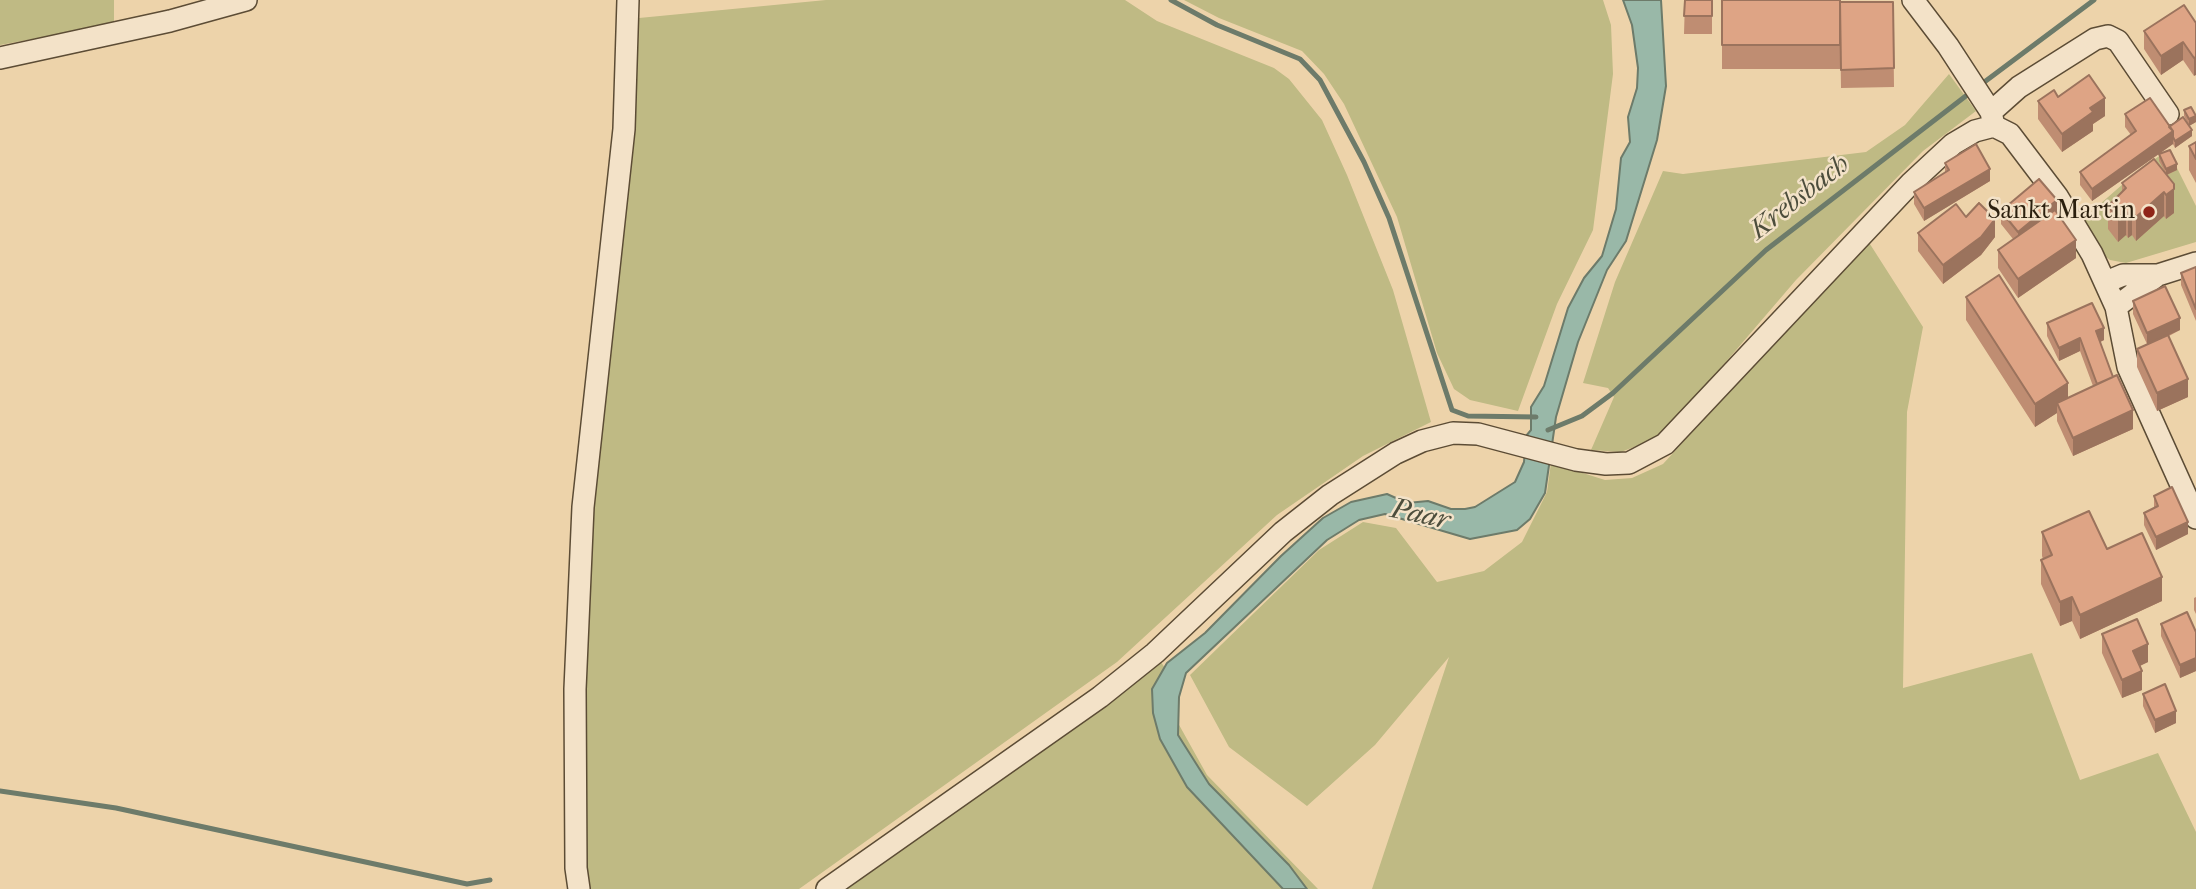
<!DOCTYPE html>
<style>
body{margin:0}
canvas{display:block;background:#edd3aa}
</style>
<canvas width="2196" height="889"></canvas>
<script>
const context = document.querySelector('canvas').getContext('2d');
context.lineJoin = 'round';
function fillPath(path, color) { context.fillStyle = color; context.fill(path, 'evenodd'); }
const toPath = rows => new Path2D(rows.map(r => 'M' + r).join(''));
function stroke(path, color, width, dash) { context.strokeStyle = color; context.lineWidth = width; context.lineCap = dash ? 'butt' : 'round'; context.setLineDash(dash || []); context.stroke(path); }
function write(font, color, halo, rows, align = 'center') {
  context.font = font + ' "IM FELL French Canon",serif'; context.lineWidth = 5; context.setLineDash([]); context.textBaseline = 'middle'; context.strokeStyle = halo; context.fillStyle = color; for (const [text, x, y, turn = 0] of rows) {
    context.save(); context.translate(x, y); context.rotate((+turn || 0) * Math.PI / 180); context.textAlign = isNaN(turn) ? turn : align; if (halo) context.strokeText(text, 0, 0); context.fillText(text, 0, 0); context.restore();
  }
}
const green = toPath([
 [0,0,114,0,114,24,0,45],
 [826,0,1125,0,1157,21,1274,68,1289,79,1322,120,1347,175,1393,290,1431,422,1363,456,1277,515,1117,662,799,889,588,889,579,826,593,507,639,18],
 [1184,0,1603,0,1611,25,1613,74,1593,230,1557,304,1518,411,1470,400,1454,389,1437,353,1397,217,1344,104,1324,74,1302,51,1219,18],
 [1949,74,1976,111,1923,151,1796,280,1683,412,1652,440,1621,452,1591,450,1614,397,1608,388,1583,383,1615,282,1663,171,1683,174,1866,152,1905,125],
 [2168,150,2196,206,2196,242,2126,263,2110,260,2097,250,2087,234,2084,218,2139,170],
 [1868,241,1923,327,1907,412,1903,688,2032,653,2080,780,2158,753,2196,832,2196,889,1372,889,1449,657,1375,745,1307,806,1229,747,1190,675,1319,550,1363,522,1396,528,1437,582,1484,571,1522,542,1547,492,1551,463,1605,480,1632,478,1663,464],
 [1159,659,1165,668,1152,689,1153,713,1160,739,1187,787,1283,889,838,889],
 [1178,723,1207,775,1318,889,1307,889,1289,865,1209,784,1178,735]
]);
const water = toPath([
 [1623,0,1661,0,1666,86,1657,140,1626,241,1607,270,1578,342,1556,417,1545,493,1530,519,1517,530,1470,539,1385,514,1359,520,1327,540,1186,673,1179,697,1178,735,1209,784,1289,865,1307,889,1283,889,1187,787,1160,739,1153,713,1152,689,1167,663,1205,633,1281,556,1323,518,1351,502,1387,494,1407,503,1428,501,1451,509,1465,509,1475,507,1515,482,1524,462,1526,436,1531,430,1531,407,1544,386,1568,308,1584,278,1602,256,1616,209,1621,158,1630,142,1628,117,1637,88,1638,68,1632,25,1623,0]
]);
const stream = toPath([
 [1171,0,1217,25,1300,59,1320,80,1364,162,1389,218,1452,410,1468,416,1536,417],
 [1979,86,2094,0],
 [1548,430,1582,416,1613,393,1766,250,1971,92],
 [0,791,116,808,467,884,490,880]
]);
const minor = toPath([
 [1913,0,1948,46,1991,112,1994,126,2010,134,2057,196,2092,254,2116,307,2128,367,2196,518],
 [0,58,170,21,246,0],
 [1991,112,2019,87,2095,39,2108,36,2118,41,2168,114],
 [2106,282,2123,275,2158,275],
 [2116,307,2158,275,2196,263],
 [579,889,576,868,575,689,583,507,624,129,628,0],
 [827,889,1100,697,1155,653,1283,532,1330,495,1396,453,1422,441,1453,433,1478,434,1576,460,1606,464,1629,463,1665,444,1911,183,1953,144,1975,131,1994,126]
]);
const wall = toPath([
 [1685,0,1712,0,1712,34,1684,34],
 [1722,0,1840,2,1893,2,1894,87,1841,88,1840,23,1840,69,1722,69],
 [2196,23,2194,76,2183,60,2161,75,2144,49,2144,31],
 [2058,97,2105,116,2093,124,2093,131,2062,152,2038,119,2038,101],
 [2184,110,2196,122,2189,126,2184,116],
 [2125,114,2169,127,2192,136,2175,148,2173,144,2092,201,2080,185,2080,172,2131,135,2125,127],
 [2196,142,2196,183,2189,170,2189,146],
 [2159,154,2177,170,2167,175,2174,213,2166,219,2164,216,2136,241,2132,235,2128,238,2126,235,2118,242,2108,229,2108,206,2122,192,2122,183,2165,172,2159,161],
 [1945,163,1990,181,1924,221,1914,204,1914,192,1945,173],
 [2001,211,2057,212,2076,258,2018,298,1998,268,1998,250,2013,239,2001,224],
 [1966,217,1995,237,1981,255,1943,284,1918,251,1918,233],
 [2196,267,2196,321,2181,285,2181,273],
 [1966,297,2068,398,2093,386,2080,351,2059,361,2047,336,2047,323,2104,340,2100,342,2133,429,2073,456,2057,421,2057,413,2035,427,1966,320],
 [2133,301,2180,330,2169,336,2188,397,2157,411,2137,367,2137,349,2147,344,2133,314],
 [2154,496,2188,534,2156,550,2144,525,2144,513,2154,508],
 [2042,532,2107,549,2162,601,2080,639,2072,621,2060,626,2041,584,2041,560,2043,559,2042,556],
 [2196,597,2196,614,2194,610,2194,598],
 [2161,624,2196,632,2196,671,2180,678,2161,636],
 [2102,634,2148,662,2140,666,2142,690,2122,698,2102,653],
 [2143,694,2176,723,2155,733,2143,706]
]);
const shadedWall = toPath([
 [2183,42,2183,60,2161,75,2161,56],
 [2196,57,2196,75,2194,76,2194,58],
 [2105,98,2105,116,2093,124,2093,131,2062,152,2062,134,2090,108],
 [2196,116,2196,122,2189,126,2189,119],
 [2192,130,2192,136,2175,148,2175,141],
 [2173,131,2173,144,2092,201,2092,189],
 [2177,164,2177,170,2166,175,2166,169],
 [1990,169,1990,181,1924,221,1924,208],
 [2174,184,2174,213,2166,219,2166,195],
 [2164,192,2164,216,2136,241,2136,217],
 [2057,200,2057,212,2018,245,2018,232],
 [2126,211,2126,235,2118,242,2118,218],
 [2132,211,2132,235,2128,238,2128,214],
 [1995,219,1995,237,1981,255,1943,284,1943,265],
 [2076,240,2076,258,2018,298,2018,279],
 [2180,318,2180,330,2147,345,2147,333],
 [2104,328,2104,340,2096,344,2096,331],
 [2080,338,2080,351,2059,361,2059,348],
 [2188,379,2188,397,2157,411,2157,393],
 [2068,383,2068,407,2057,403,2057,413,2035,427,2035,404],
 [2133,410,2133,429,2073,456,2073,438],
 [2188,522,2188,534,2156,550,2156,537],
 [2162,577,2162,601,2080,639,2080,615],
 [2072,597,2072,621,2060,626,2060,602],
 [2148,644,2148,662,2133,669,2133,651],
 [2196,658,2196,671,2180,678,2180,665],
 [2142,671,2142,690,2122,698,2122,680],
 [2176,711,2176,723,2155,733,2155,720]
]);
const building = toPath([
 [1685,0,1712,0,1712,16,1684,16,1685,0],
 [1722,0,1840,0,1840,45,1722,45,1722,0],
 [1840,2,1893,2,1894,68,1841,70,1840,2],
 [2184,5,2196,23,2196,57,2194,58,2183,42,2161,56,2144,31,2184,5],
 [2089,75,2105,98,2090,108,2093,112,2062,134,2038,101,2054,90,2058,97,2089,75],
 [2150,98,2173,131,2092,189,2080,172,2136,131,2125,114,2150,98],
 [2191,107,2196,116,2189,119,2184,110,2191,107],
 [2183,117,2192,130,2175,141,2173,137,2173,131,2169,127,2183,117],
 [2196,142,2196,159,2189,146,2196,142],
 [1976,144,1990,169,1924,208,1914,192,1949,170,1945,163,1976,144],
 [2170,150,2177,164,2166,169,2159,154,2170,150],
 [2154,159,2174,184,2174,189,2166,195,2164,192,2136,217,2132,211,2128,214,2126,211,2118,218,2108,206,2126,188,2122,183,2154,159],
 [2039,179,2057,200,2018,232,2001,211,2039,179],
 [1979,203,1995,219,1981,237,1943,265,1918,233,1956,204,1966,217,1979,203],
 [2055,210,2076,240,2018,279,1998,250,2055,210],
 [2196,267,2196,309,2181,273,2196,267],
 [1999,275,2068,383,2035,404,1966,297,1999,275],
 [2165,286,2180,318,2147,333,2133,301,2165,286],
 [2092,303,2104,328,2096,331,2113,377,2097,384,2080,338,2059,348,2047,323,2092,303],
 [2168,335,2188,379,2157,393,2137,349,2168,335],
 [2117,375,2133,410,2073,438,2057,403,2117,375],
 [2172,487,2188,522,2156,537,2144,513,2158,506,2154,496,2172,487],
 [2089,511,2107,549,2142,533,2162,577,2080,615,2072,597,2060,602,2041,560,2052,555,2042,532,2089,511],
 [2187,612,2196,632,2196,658,2180,665,2161,624,2187,612],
 [2137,619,2148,644,2133,651,2142,671,2122,680,2102,634,2137,619],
 [2165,684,2176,711,2155,720,2143,694,2165,684]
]);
const markers = [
 [2149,212,7,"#8f2418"]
];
const poiNames = [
 ["Sankt Martin",2135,212]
];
const waterNames = [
 ["Krebsbach",1800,198,-38],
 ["Paar",1420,516,12]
];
fillPath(green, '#bfba84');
fillPath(water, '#99b8a8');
stroke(water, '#6d7b6a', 2);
stroke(stream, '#6d7b6a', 5);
stroke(minor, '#5c4c35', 24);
stroke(minor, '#f3e2c8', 21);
fillPath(wall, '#bf8d72');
fillPath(shadedWall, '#9b735d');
fillPath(building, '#dea485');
stroke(building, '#9b735d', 2);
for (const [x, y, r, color] of markers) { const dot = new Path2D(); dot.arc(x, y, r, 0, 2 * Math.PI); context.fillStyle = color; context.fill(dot); stroke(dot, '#f3e2c8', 2.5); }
write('26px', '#2b1f0e', '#f3e2c8', poiNames, 'right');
write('italic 28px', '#4c4d3c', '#f3e2c8', waterNames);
</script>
